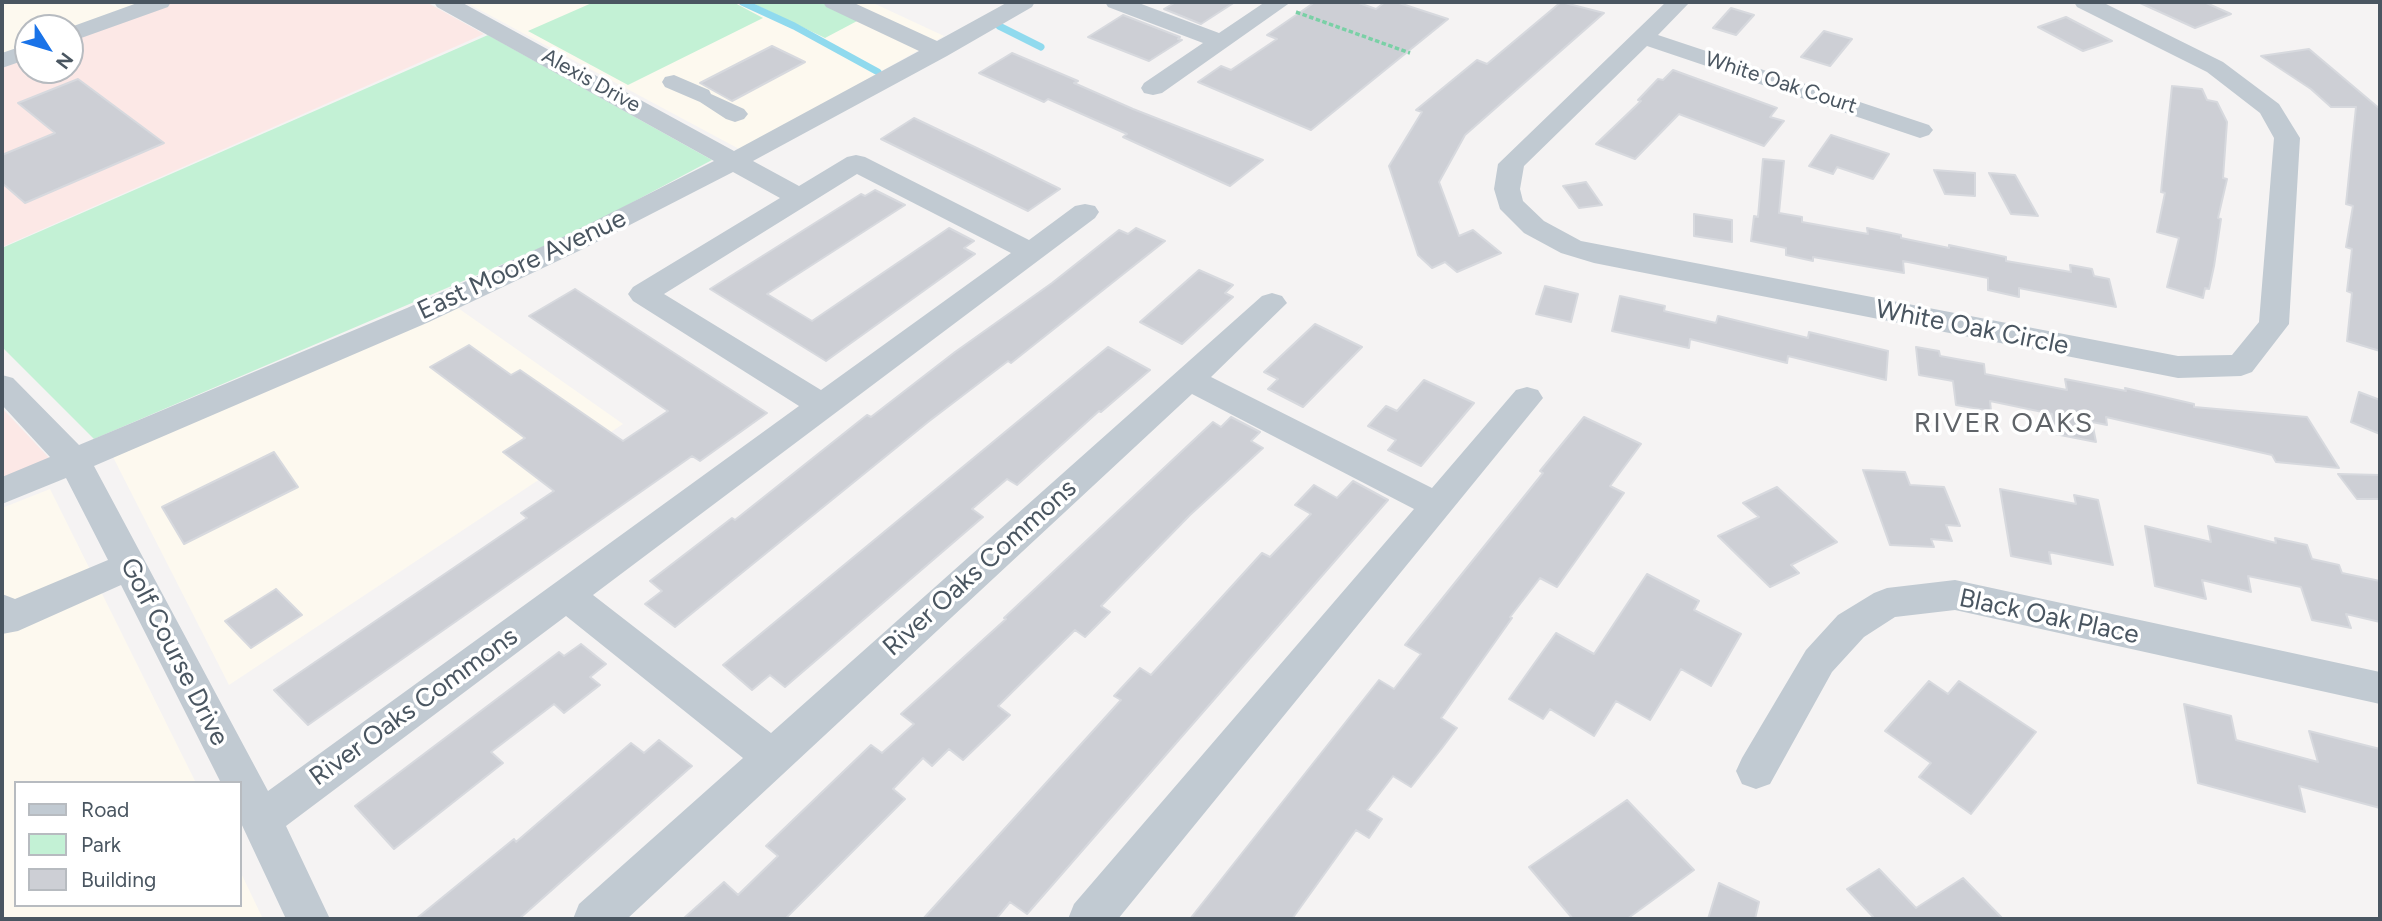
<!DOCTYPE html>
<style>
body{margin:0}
#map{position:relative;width:2382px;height:921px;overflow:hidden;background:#f5f3f3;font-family:Figtree,sans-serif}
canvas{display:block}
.frame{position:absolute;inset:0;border:4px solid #4a5661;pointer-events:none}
.legend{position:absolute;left:14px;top:781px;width:228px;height:126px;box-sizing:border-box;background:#fff;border:2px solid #b7bbc0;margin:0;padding:9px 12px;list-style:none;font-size:21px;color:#4a5661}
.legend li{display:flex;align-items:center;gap:14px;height:35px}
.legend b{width:35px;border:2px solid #b7bbc0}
.north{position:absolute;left:14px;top:14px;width:70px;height:70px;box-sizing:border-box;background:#fff;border:2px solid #b7bbc0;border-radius:50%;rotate:127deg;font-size:19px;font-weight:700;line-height:28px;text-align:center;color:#4a5661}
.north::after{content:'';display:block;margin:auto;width:24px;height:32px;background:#1a73e8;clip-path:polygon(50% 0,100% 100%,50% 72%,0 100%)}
</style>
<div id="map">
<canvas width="2382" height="921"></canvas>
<div class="frame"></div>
<ul class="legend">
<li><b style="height:9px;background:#c1cad2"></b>Road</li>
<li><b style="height:19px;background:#c3f1d5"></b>Park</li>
<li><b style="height:19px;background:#cdcfd5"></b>Building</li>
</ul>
<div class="north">N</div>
</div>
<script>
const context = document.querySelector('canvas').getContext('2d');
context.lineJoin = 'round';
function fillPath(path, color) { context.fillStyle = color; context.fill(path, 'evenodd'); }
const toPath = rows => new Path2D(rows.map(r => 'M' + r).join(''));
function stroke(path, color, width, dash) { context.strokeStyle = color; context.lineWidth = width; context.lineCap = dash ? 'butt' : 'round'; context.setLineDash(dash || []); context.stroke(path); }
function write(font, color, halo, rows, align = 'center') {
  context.font = font + ' Figtree,sans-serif'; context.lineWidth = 7; context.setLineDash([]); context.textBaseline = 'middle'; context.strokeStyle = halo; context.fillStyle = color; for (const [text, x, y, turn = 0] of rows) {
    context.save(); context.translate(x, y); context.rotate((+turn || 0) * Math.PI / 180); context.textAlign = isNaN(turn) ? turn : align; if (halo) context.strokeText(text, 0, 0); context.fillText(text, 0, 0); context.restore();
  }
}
const commercial = toPath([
 [2,2,141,2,70,28,28,28,28,44,2,54],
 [465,2,871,2,944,36,741,150],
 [458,308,623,424,229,685,113,457],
 [50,489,196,783,16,783,16,905,240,905,240,871,263,919,2,919,2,508]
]);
const medical = toPath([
 [173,2,426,2,484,34,2,247,2,66,28,56,28,70,70,70,70,40],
 [2,408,52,461,2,481]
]);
const green = toPath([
 [594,2,733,2,763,18,628,85,528,31],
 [750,2,822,2,859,20,825,38],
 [488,35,712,160,573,234,94,439,2,347,2,248]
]);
const stream = toPath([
 [742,2,794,26,878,72],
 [999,26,1041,47]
]);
const building = toPath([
 [1176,2,1235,2,1201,24,1164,9,1176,2],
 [1315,2,1356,2,1376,9,1385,2,1396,2,1448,19,1311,130,1198,82,1221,66,1231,70,1277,39,1267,35,1315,2],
 [1561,2,1604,13,1465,135,1439,182,1459,236,1473,230,1501,253,1457,272,1445,262,1432,268,1418,255,1389,166,1422,112,1416,110,1477,60,1487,64,1561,2],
 [2138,2,2204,2,2231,14,2195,28,2138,2],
 [1731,8,1754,15,1736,35,1713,28,1731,8],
 [1123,15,1180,37,1178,39,1182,40,1149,61,1088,37,1123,15],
 [2066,17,2112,41,2083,51,2038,27,2066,17],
 [1824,31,1852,39,1830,66,1801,57,1824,31],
 [772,46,805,62,732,101,700,83,772,46],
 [2309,49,2380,109,2380,351,2347,341,2352,293,2347,291,2352,249,2346,247,2353,206,2346,204,2356,107,2331,107,2311,89,2261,56,2309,49],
 [1012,53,1078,81,1074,83,1133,109,1263,160,1230,186,1123,137,1127,134,1048,99,1044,102,979,73,1012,53],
 [1673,70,1777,108,1770,117,1784,121,1764,146,1679,114,1635,159,1596,144,1641,101,1638,100,1658,79,1663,80,1673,70],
 [78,79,164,143,25,203,2,183,2,155,55,133,18,103,78,79],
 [2172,86,2202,89,2207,100,2217,102,2227,122,2223,178,2227,179,2218,218,2221,219,2214,266,2209,289,2205,288,2203,298,2167,287,2179,238,2157,232,2165,193,2161,192,2172,86],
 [914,118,983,151,1060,189,1028,211,881,139,914,118],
 [1831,135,1889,154,1873,179,1837,167,1833,174,1809,166,1831,135],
 [1763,159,1784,161,1779,213,1802,217,1802,222,1868,234,1867,228,1901,235,1901,238,1949,248,1949,245,2006,257,2006,261,2071,272,2070,265,2092,269,2094,276,2109,279,2116,307,2019,288,2019,297,1988,290,1988,278,1903,261,1904,273,1813,257,1813,261,1786,255,1786,248,1751,241,1754,216,1758,217,1763,159],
 [1934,170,1975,173,1975,196,1945,194,1934,170],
 [1989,173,2015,175,2038,216,2011,214,1989,173],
 [1586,182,1602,205,1579,208,1563,186,1586,182],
 [875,190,905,205,767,294,812,321,949,228,974,241,964,248,975,254,826,361,710,289,861,194,865,196,875,190],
 [1694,214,1732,220,1732,242,1694,236,1694,214],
 [1136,228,1165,241,1011,363,1008,361,928,422,675,627,645,604,662,591,650,581,732,518,735,520,867,415,871,417,955,352,1052,283,1119,230,1128,234,1136,228],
 [1199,270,1233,285,1225,293,1233,297,1182,344,1140,322,1199,270],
 [1545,286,1578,294,1571,322,1536,314,1545,286],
 [575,289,767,413,700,461,692,456,308,725,274,690,527,518,521,513,554,491,503,452,525,438,430,367,469,345,511,375,520,370,623,441,668,411,529,316,575,289],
 [1620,296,1665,306,1664,311,1716,323,1718,316,1808,338,1809,332,1888,351,1886,380,1788,356,1787,363,1690,339,1689,348,1612,331,1620,296],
 [1315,324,1362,347,1303,407,1268,389,1278,379,1264,372,1315,324],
 [1108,347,1150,370,1101,412,1099,411,1017,485,1007,479,972,509,983,517,785,687,770,675,752,690,723,665,1108,347],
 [1916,347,1939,351,1940,356,1984,364,1985,374,2067,390,2065,379,2126,391,2125,388,2194,404,2194,407,2307,417,2339,468,2276,462,2272,455,2106,417,2107,425,2092,422,2096,442,2055,434,2052,414,1990,401,1991,411,1956,405,1953,381,1919,375,1916,347],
 [1424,380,1474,403,1421,466,1388,450,1396,440,1368,426,1386,406,1397,411,1424,380],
 [2359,392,2380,400,2380,434,2351,422,2359,392],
 [1231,417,1260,432,1251,441,1263,448,1190,515,1101,606,1110,612,1085,637,1075,630,998,706,1010,715,963,760,949,749,932,766,923,758,893,789,905,799,785,919,683,919,724,882,738,895,778,856,766,846,871,745,882,753,914,724,901,714,1006,619,1004,618,1213,422,1221,427,1231,417],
 [1584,417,1641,444,1610,486,1624,493,1557,587,1540,578,1510,617,1512,618,1441,718,1457,728,1442,748,1411,787,1393,776,1367,810,1382,819,1369,838,1356,830,1292,919,1190,919,1379,680,1394,689,1421,654,1405,645,1543,473,1540,471,1584,417],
 [274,452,298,487,184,544,162,507,274,452],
 [1863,470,1905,472,1910,485,1944,487,1960,526,1946,525,1952,541,1931,539,1934,547,1890,545,1863,470],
 [2338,474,2380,475,2380,499,2357,499,2338,474],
 [1353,481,1388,500,1027,914,1010,902,996,919,923,919,1121,700,1114,696,1140,668,1151,675,1262,553,1270,557,1311,514,1295,505,1314,485,1337,498,1353,481],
 [1777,487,1837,542,1791,565,1799,573,1770,587,1718,536,1759,517,1743,503,1777,487],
 [2000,489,2076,504,2074,495,2098,500,2113,565,2049,552,2051,564,2011,556,2000,489],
 [2145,526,2211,542,2208,526,2276,543,2275,538,2307,545,2312,559,2339,565,2342,573,2380,581,2380,622,2346,614,2351,628,2312,620,2301,587,2248,576,2251,592,2202,580,2206,599,2155,586,2145,526],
 [1647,574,1699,601,1694,610,1741,634,1711,686,1681,669,1650,720,1616,701,1594,736,1550,709,1543,719,1509,699,1556,633,1594,654,1647,574],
 [276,589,302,615,251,648,225,621,276,589],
 [581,644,606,664,590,677,600,685,564,713,554,704,491,752,503,763,394,849,355,806,559,652,564,656,581,644],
 [1929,681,1948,694,1959,681,2036,732,1971,814,1919,777,1931,763,1885,731,1929,681],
 [2184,704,2231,716,2236,740,2318,762,2309,731,2380,749,2380,808,2299,786,2305,812,2198,783,2184,704],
 [659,740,692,766,519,919,416,919,514,839,516,842,631,743,644,753,659,740],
 [1627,800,1694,870,1627,919,1573,919,1529,867,1627,800],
 [1879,869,1916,908,1963,878,2003,919,1875,919,1847,889,1879,869],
 [1719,883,1759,902,1755,919,1708,919,1719,883]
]);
const path = toPath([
 [1296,12,1410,53]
]);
const minor = toPath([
 [140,2,171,2,168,7,70,42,70,28,68,28,140,2],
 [434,2,461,2,734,151,919,51,826,7,823,2,852,2,937,41,1008,2,1035,2,1032,7,947,56,753,161,799,186,847,157,856,155,865,157,1029,240,1075,206,1085,204,1095,206,1099,212,1095,218,593,595,771,733,1262,296,1272,293,1282,296,1287,303,1211,377,1432,488,1516,390,1527,387,1538,390,1543,398,1118,919,1068,919,1074,904,1414,509,1192,394,627,919,573,919,579,904,743,758,566,616,286,826,330,919,286,919,240,821,240,783,221,783,121,585,18,631,2,634,2,594,15,599,108,560,66,478,2,504,2,477,50,457,2,405,2,375,13,378,79,445,407,308,563,237,714,161,437,7,434,2],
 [733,172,780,198,633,287,628,294,633,301,799,406,268,791,94,466,429,322,583,249,733,172],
 [857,174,1011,253,821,390,664,294,857,174],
 [1105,2,1136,2,1219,33,1265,2,1291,2,1162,93,1153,95,1144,93,1141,88,1144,83,1203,43,1108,7,1105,2],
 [1666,2,1690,2,1658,35,1929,125,1933,130,1929,135,1920,138,1911,135,1647,46,1524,166,1520,189,1523,201,1544,221,1581,241,2178,356,2232,355,2259,322,2274,138,2260,113,2207,72,2077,7,2074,2,2102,2,2223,62,2279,104,2300,138,2289,324,2252,372,2241,376,2178,378,1594,263,1561,253,1524,233,1500,209,1494,189,1498,164,1666,2],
 [28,44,28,59,2,68,2,53,28,44],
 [674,75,709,90,711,94,744,109,748,114,744,119,735,122,726,119,700,102,665,87,662,82,665,77,674,75],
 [1955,580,2380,672,2380,704,1955,610,1895,617,1864,637,1832,672,1770,784,1756,789,1742,784,1736,771,1742,758,1806,650,1838,615,1874,593,1887,588,1955,580]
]);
const farStreetnames = [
 ["Alexis Drive",591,81,29],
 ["White Oak Court",1781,83,18]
];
const streetNames = [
 ["East Moore Avenue",522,265,-25],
 ["White Oak Circle",1972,328,11],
 ["River Oaks Commons",980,568,-42],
 ["Black Oak Place",2049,617,12],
 ["Golf Course Drive",174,652,63],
 ["River Oaks Commons",414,707,-36]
];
const neighbourhoodNames = [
 ["RIVER OAKS",2004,424]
];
fillPath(commercial, '#fdf9ef');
fillPath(medical, '#fce8e6');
fillPath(green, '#c3f1d5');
stroke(stream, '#90daee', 7);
fillPath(building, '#cdcfd5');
stroke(building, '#d7d9de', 2);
stroke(path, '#7ad0a6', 3.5, [4.5, 2.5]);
fillPath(minor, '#c1cad2');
write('21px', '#4a5661', '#fff', farStreetnames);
write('26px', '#4a5661', '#fff', streetNames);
context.letterSpacing = '2px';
write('28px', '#5f6368', '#fff', neighbourhoodNames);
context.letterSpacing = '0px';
</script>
